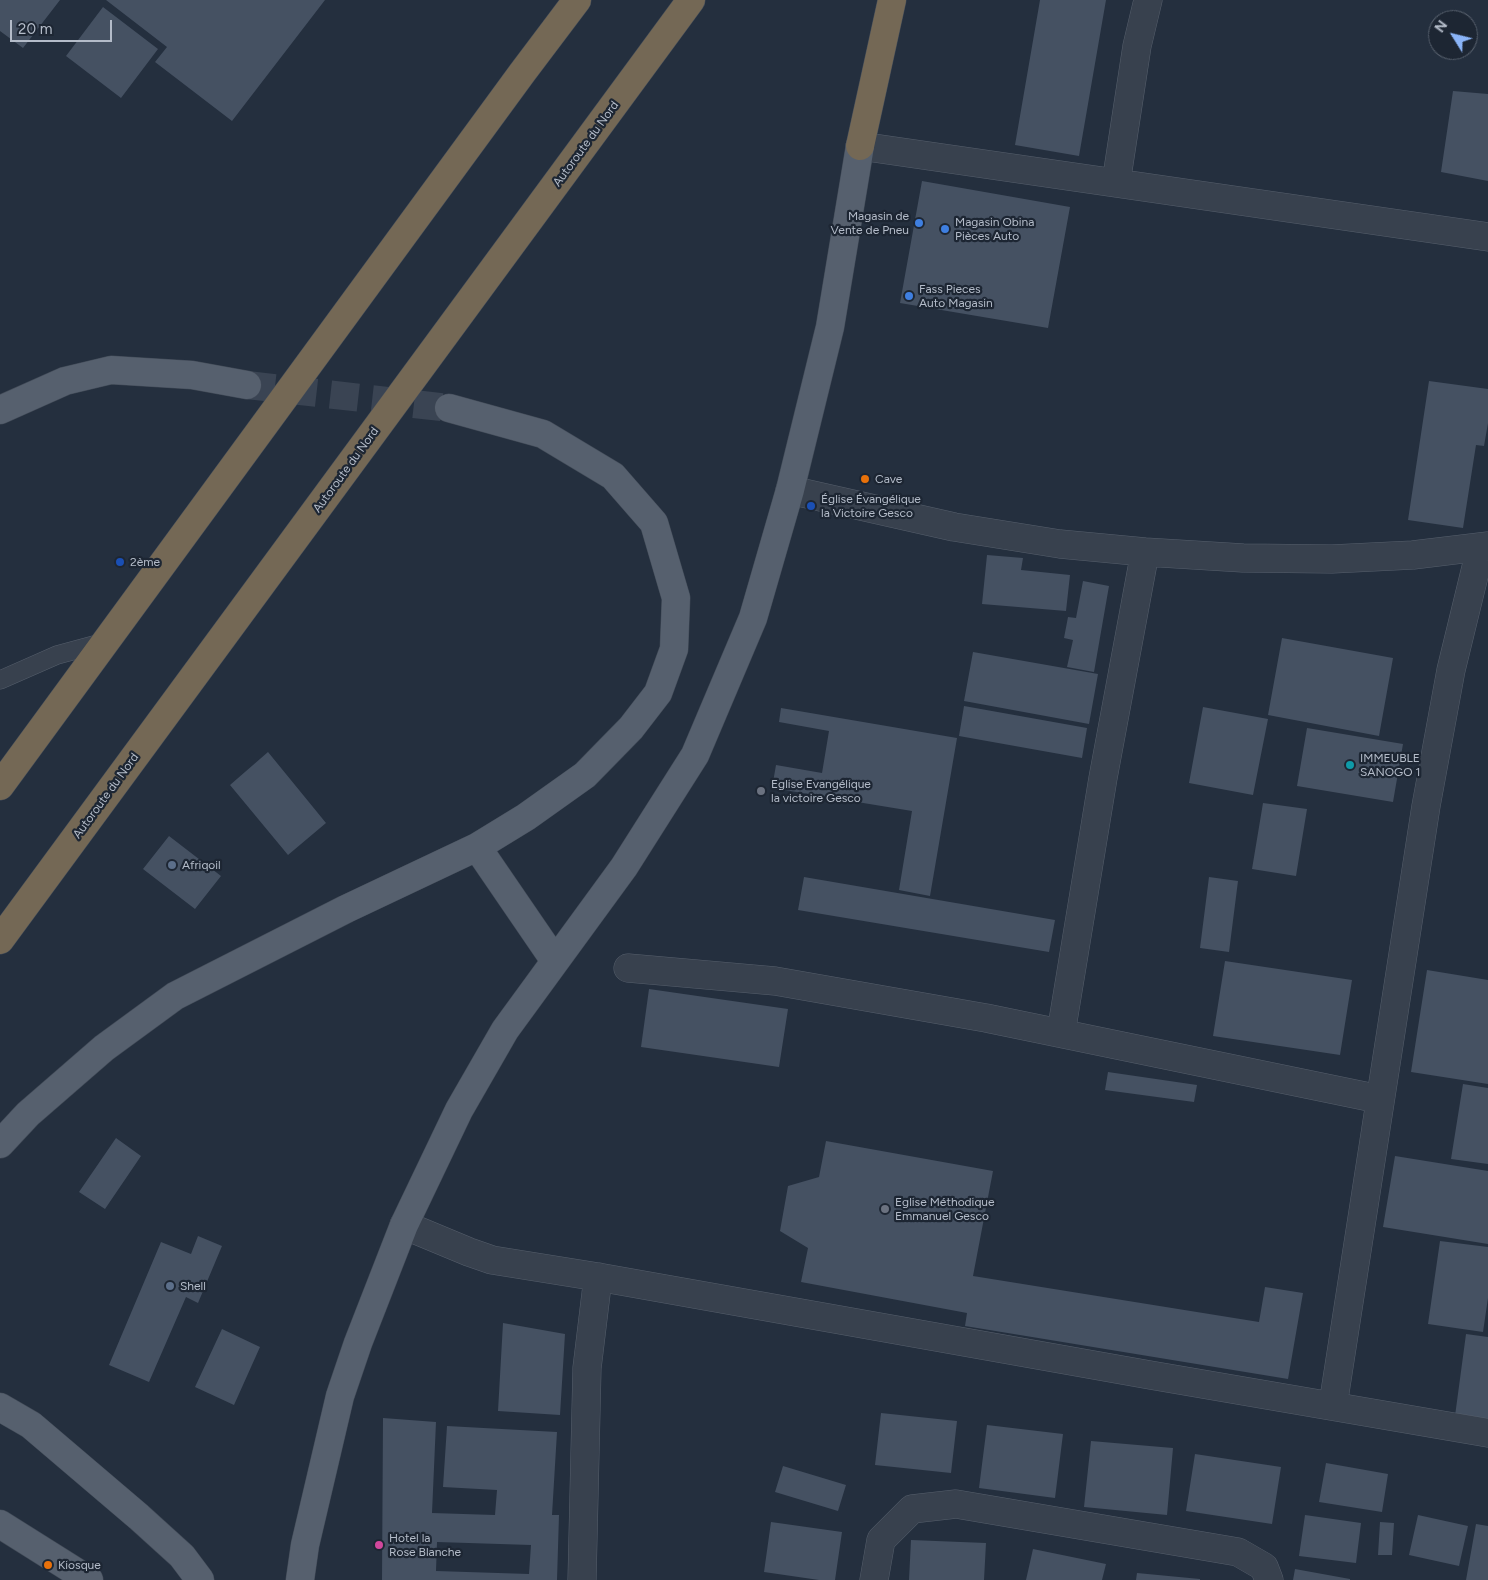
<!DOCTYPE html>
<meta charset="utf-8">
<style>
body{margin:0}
#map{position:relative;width:1488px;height:1580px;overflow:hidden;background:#242f3e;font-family:Figtree,sans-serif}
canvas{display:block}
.north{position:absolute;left:1428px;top:10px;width:50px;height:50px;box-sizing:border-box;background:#1d2633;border:1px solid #59626f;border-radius:50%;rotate:306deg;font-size:14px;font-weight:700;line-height:20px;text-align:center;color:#b4bcc9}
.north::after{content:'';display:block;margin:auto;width:18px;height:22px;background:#8ab4f8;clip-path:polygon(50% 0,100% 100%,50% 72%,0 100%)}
.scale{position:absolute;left:10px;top:20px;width:102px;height:22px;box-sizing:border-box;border:2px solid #b4bcc9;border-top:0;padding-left:6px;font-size:15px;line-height:18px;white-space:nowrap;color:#b4bcc9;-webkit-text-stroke:4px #1d2633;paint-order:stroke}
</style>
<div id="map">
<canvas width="1488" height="1580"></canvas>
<div class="north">N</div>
<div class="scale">20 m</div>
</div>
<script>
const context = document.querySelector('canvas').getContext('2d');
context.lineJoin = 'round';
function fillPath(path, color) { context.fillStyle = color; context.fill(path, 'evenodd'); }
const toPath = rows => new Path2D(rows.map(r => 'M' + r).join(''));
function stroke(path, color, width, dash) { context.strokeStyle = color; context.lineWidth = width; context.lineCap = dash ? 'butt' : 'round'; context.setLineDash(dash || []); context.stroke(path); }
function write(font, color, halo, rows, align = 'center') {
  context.font = font + ' Figtree,sans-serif'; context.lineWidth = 4.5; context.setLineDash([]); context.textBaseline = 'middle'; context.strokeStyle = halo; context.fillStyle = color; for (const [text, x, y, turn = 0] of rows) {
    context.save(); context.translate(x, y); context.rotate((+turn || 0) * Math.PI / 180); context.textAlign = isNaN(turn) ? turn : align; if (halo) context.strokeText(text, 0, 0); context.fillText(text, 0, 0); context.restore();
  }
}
const building = toPath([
 [0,0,60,0,23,48,0,31],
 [106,0,325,0,232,121,155,62,167,47],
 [1040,0,1106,0,1079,156,1015,145],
 [103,7,158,49,121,98,66,56],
 [1453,91,1488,94,1488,181,1441,172],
 [922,181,1070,207,1048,328,900,303],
 [1429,381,1488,389,1488,423,1484,446,1476,445,1463,528,1408,520],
 [987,555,1023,558,1021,570,1070,575,1066,611,982,604],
 [1083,581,1109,586,1094,672,1067,667,1073,640,1064,638,1068,617,1076,618],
 [1282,638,1393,658,1379,736,1268,715],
 [973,652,1098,674,1089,724,964,701],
 [964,706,1087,728,1082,758,959,736],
 [1203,707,1268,719,1253,795,1189,783],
 [781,708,957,738,930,896,899,890,912,811,772,788,776,765,822,773,829,731,779,722],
 [1307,728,1403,744,1393,802,1297,786],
 [268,752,326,823,288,855,230,785],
 [1263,803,1307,809,1296,876,1252,869],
 [169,836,221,876,195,909,143,869],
 [804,877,1055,920,1049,952,798,910],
 [1209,877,1238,881,1229,952,1200,948],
 [1225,961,1352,980,1340,1055,1213,1036],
 [1427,970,1488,980,1488,1084,1411,1072],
 [649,989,788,1009,779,1067,641,1047],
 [1108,1072,1197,1085,1194,1102,1105,1090],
 [1463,1084,1488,1088,1488,1164,1451,1159],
 [116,1138,141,1156,105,1209,79,1192],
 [826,1141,993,1171,973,1276,1259,1322,1265,1287,1303,1293,1288,1379,965,1326,967,1313,801,1282,808,1248,780,1231,788,1186,819,1177],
 [1395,1156,1488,1171,1488,1244,1383,1227],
 [198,1236,222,1246,198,1303,186,1297,149,1382,109,1365,161,1242,191,1254],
 [1440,1241,1488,1247,1488,1298,1483,1332,1428,1324],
 [503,1323,565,1334,560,1415,498,1411],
 [222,1329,260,1347,234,1405,195,1387],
 [1466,1334,1488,1337,1488,1420,1455,1416],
 [881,1413,957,1421,951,1473,875,1465],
 [383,1418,436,1422,432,1513,495,1515,497,1490,443,1487,447,1426,557,1432,552,1515,559,1515,557,1580,382,1580],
 [437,1542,531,1545,529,1574,436,1571],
 [987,1425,1063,1434,1055,1498,979,1488],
 [1091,1441,1173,1448,1167,1515,1084,1507],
 [1195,1454,1281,1467,1272,1524,1186,1511],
 [1326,1463,1388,1474,1382,1512,1319,1502],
 [783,1466,846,1485,838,1511,775,1492],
 [1305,1515,1361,1523,1356,1563,1299,1556],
 [1418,1515,1468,1526,1459,1566,1409,1555],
 [771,1522,842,1532,835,1580,819,1580,764,1572],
 [1380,1522,1394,1523,1392,1555,1378,1555],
 [1476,1524,1488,1526,1488,1580,1466,1580],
 [911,1540,986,1543,984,1580,909,1580],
 [1033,1549,1106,1564,1102,1580,1026,1580],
 [1295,1569,1350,1579,1350,1580,1293,1580],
 [1137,1573,1200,1579,1200,1580,1136,1580]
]);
const primaryTunnel = toPath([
 [247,385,449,408]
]);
const service = toPath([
 [0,680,57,655,105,642]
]);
const minor = toPath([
 [860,146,1488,237],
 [1116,183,1137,46,1148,0],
 [790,490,954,527,1060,544,1145,552,1243,558,1332,559,1413,555,1488,546],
 [628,968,775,981,986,1018,1379,1099],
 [1061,1033,1103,778,1145,552],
 [404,1225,469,1252,492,1260,598,1277,1150,1375,1488,1433],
 [1333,1405,1426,806,1451,670,1481,547],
 [582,1580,587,1368,598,1277],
 [874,1580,881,1540,912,1509,956,1504,1238,1552,1264,1567,1269,1580]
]);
const primary = toPath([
 [0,410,65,381,111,370,192,375,247,385],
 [477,847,555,961],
 [0,1144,28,1114,104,1048,175,996,346,909,477,847,526,817,585,775,631,728,658,693,674,649,676,598,654,523,613,476,543,434,449,408],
 [0,1407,31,1425,139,1517,182,1556,200,1580],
 [0,1524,89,1580],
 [300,1580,305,1545,340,1396,358,1343,404,1225,459,1110,505,1030,624,867,695,755,753,618,790,490,830,327,860,146]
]);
const motorway = toPath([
 [860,146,892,0],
 [0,786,522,73,577,0],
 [0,940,691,0]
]);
const markers = [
 [919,223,5,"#3f7fe0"],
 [945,229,5,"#3f7fe0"],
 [909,296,5,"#3f7fe0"],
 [865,479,5,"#e8710a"],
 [811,506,5,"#1a4fb4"],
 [120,562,5,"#1a4fb4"],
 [1350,765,5,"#0f9aa8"],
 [761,791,5,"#6b7280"],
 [172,865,5,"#5c6f8a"],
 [885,1209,5,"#6b7280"],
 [170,1286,5,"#5c6f8a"],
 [379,1545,5,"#d1479c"],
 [48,1565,5,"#e8710a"]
];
const streetNames = [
 ["Autoroute du Nord",586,144,-54],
 ["Autoroute du Nord",346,470,-54],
 ["Autoroute du Nord",106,796,-54]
];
const poiNames = [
 ["Magasin de",909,216,"right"],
 ["Vente de Pneu",909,230,"right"],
 ["Magasin Obina",955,222],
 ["Pièces Auto",955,236],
 ["Fass Pieces",919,289],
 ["Auto Magasin",919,303],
 ["Cave",875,479],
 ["Église Évangélique",821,499],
 ["la Victoire Gesco",821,513],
 ["2ème",130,562],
 ["IMMEUBLE",1360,758],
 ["SANOGO 1",1360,772],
 ["Eglise Evangélique",771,784],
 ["la victoire Gesco",771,798],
 ["Afriqoil",182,865],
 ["Eglise Méthodique",895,1202],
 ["Emmanuel Gesco",895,1216],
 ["Shell",180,1286],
 ["Hotel la",389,1538],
 ["Rose Blanche",389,1552],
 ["Kiosque",58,1565]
];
fillPath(building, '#455162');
stroke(primaryTunnel, '#3a4453', 28, [28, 14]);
stroke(service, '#565f6c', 19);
stroke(minor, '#565f6c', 29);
stroke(primary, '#414a57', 29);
stroke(motorway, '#434c59', 29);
stroke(service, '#38414e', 18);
stroke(minor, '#38414e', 28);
stroke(primary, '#56606e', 28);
stroke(motorway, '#746855', 28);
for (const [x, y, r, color] of markers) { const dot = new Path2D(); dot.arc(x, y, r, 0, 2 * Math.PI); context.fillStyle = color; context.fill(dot); stroke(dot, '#1d2633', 2); }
write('12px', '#b4bcc9', '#1d2633', streetNames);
write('12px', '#b4bcc9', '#1d2633', poiNames, 'left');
</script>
